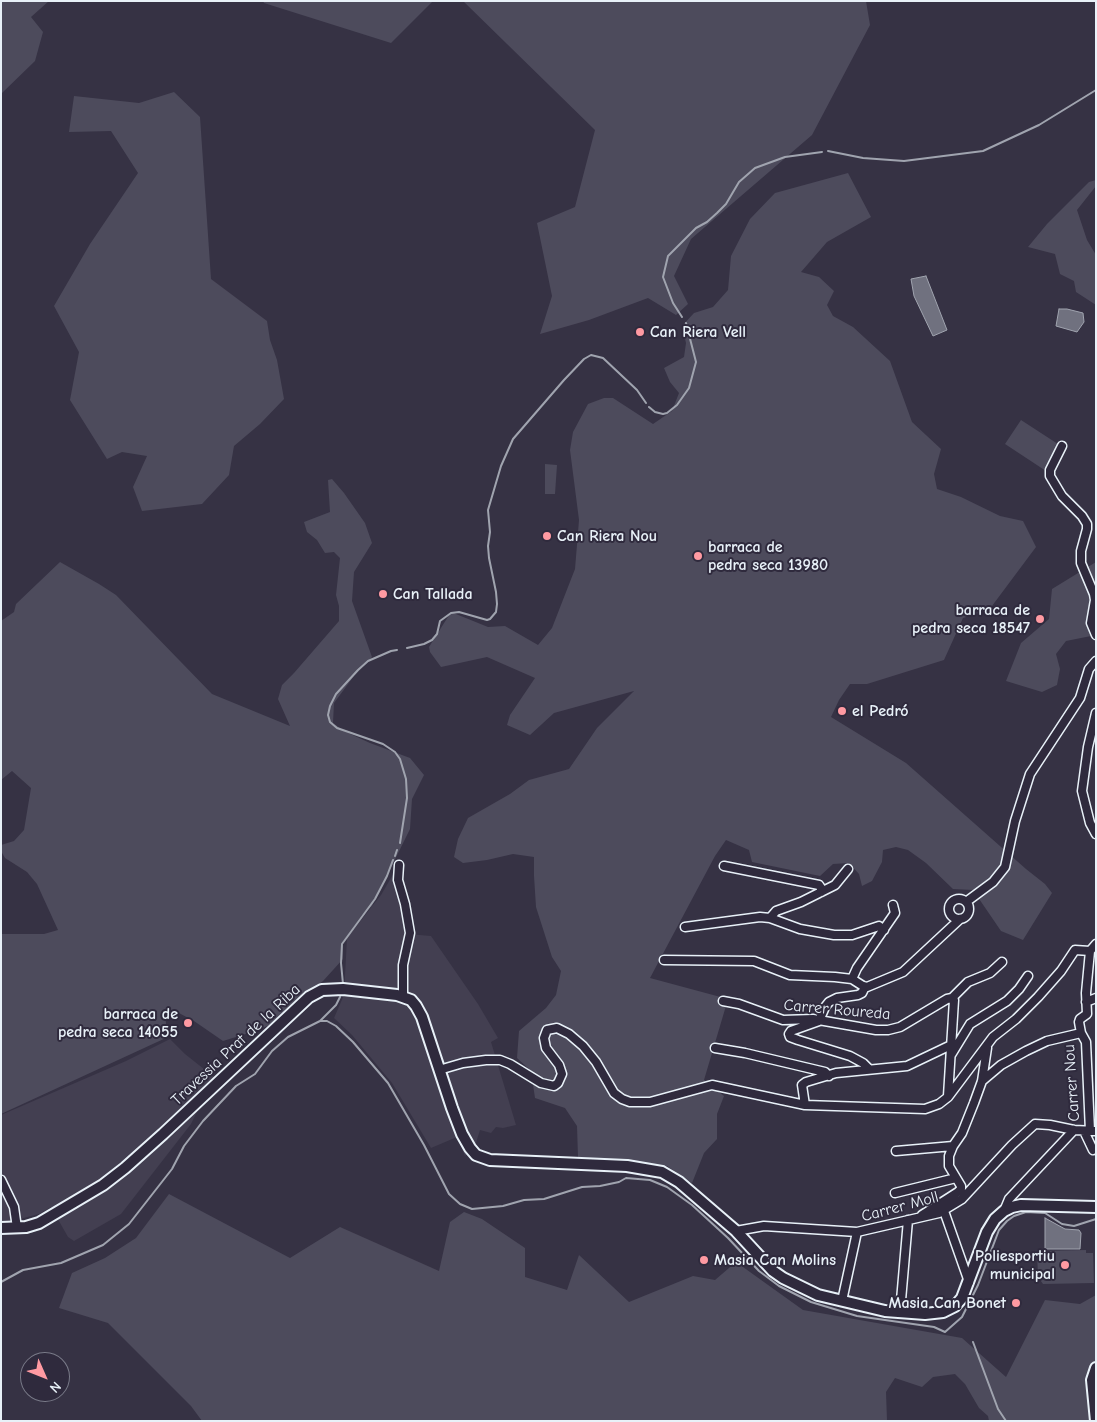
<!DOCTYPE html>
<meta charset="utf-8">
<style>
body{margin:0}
#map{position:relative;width:1097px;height:1422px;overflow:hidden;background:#363244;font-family:"Comic Neue",sans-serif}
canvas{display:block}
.frame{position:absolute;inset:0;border:2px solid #e8f1f8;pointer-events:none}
.north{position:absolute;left:20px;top:1352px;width:50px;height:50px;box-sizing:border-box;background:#2f2a3d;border:1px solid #797a88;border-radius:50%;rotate:134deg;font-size:14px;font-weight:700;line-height:20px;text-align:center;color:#e8f1f8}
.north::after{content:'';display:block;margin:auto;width:18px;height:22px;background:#ff9aa2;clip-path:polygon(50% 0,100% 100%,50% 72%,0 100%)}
</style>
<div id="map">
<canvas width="1097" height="1422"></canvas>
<div class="frame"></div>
<div class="north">N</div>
</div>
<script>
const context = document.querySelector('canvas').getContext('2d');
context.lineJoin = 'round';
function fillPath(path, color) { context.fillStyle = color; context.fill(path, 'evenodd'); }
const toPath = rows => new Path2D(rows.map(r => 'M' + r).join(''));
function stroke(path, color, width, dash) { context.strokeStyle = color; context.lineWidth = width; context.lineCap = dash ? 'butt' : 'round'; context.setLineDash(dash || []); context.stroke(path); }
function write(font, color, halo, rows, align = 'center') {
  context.font = font + ' "Comic Neue",sans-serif'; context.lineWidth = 4; context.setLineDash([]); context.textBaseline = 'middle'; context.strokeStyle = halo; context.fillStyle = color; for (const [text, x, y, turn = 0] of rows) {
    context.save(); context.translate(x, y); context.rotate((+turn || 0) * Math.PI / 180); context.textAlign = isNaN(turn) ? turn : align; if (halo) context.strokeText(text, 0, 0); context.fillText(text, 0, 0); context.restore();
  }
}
const built = toPath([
 [395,871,408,934,431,936,478,1004,498,1038,491,1042,516,1125,503,1128,496,1127,491,1133,480,1130,475,1146,465,1156,457,1137,431,1148,392,1083,352,1035,334,1018,344,995,347,938,381,895],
 [170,1039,185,1054,214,1077,191,1124,121,1214,74,1241,68,1237,51,1207,39,1214,8,1222,1,1222,1,1115,126,1061]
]);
const green = toPath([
 [1,1,49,1,31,17,43,32,35,61,1,94],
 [263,1,433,1,391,43,264,3],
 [463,1,866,1,870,25,812,135,691,239,674,276,688,304,676,315,648,298,589,320,540,334,552,296,537,223,575,207,595,130],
 [174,92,200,117,211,279,267,321,270,340,277,360,284,399,260,424,234,446,229,475,202,504,142,511,133,487,147,456,122,452,107,459,70,400,79,352,54,306,90,244,138,173,111,131,69,132,74,96,139,103],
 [848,173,871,217,827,242,801,272,819,277,834,291,827,305,833,316,853,327,890,361,912,422,941,449,934,474,937,489,961,497,1000,516,1023,521,1036,547,989,610,963,618,944,660,867,684,850,684,839,700,831,717,906,763,1026,869,1045,884,1052,893,1023,940,1001,931,973,890,953,889,926,863,908,850,896,847,883,850,882,862,872,881,862,886,859,874,849,863,833,864,820,876,752,862,749,850,726,840,715,856,650,978,728,999,704,1080,724,1096,717,1114,717,1139,704,1153,692,1183,667,1166,578,1157,577,1126,565,1108,535,1098,531,1071,517,1058,519,1031,546,1008,556,995,561,971,552,957,536,907,534,876,534,857,513,854,487,860,463,863,454,857,458,839,468,818,510,794,529,780,569,769,597,728,634,691,554,713,530,735,507,725,510,715,535,678,487,657,441,667,430,652,429,647,451,612,488,627,505,626,538,645,552,628,575,569,579,520,570,450,573,432,588,404,604,398,613,398,653,424,672,411,679,393,670,382,664,368,684,357,686,343,682,326,694,313,713,307,728,290,731,256,750,219,775,193],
 [1096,180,1096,186,1077,210,1087,240,1096,255,1096,305,1076,292,1074,281,1060,274,1055,254,1028,247,1047,224,1089,182],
 [1021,420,1061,446,1046,471,1005,444],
 [545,464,557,465,555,494,545,494],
 [332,479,344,493,365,523,372,543,354,572,352,601,372,657,354,676,334,703,333,723,344,731,370,743,410,758,424,775,412,799,410,829,372,906,362,915,343,942,343,959,323,981,270,1025,252,1032,223,1041,194,1021,177,1012,164,1009,168,1037,1,1114,1,934,44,934,58,930,37,884,27,872,5,858,1,851,1,845,14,841,24,830,31,788,12,771,1,780,1,621,14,612,16,604,60,562,99,584,116,595,212,694,290,726,278,699,282,685,294,673,339,621,339,606,336,595,340,558,334,552,325,553,317,540,307,532,304,522,330,512,328,480],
 [1096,562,1096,635,1066,641,1056,654,1060,669,1057,685,1042,692,1006,681,1021,643,1049,619,1052,589],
 [169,1194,290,1258,340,1227,439,1271,450,1222,464,1212,482,1219,525,1248,525,1277,567,1290,579,1255,629,1302,693,1276,715,1280,736,1262,803,1310,962,1338,1006,1377,1045,1300,1080,1304,1096,1295,1096,1421,989,1421,988,1416,979,1408,965,1384,955,1374,933,1377,922,1387,895,1378,886,1392,887,1421,202,1421,191,1406,108,1323,59,1308,72,1273,105,1258,136,1238],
 [1086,1250,1086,1253,1093,1253,1094,1283,1043,1284,1038,1277,1037,1251]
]);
const water = toPath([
 [926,276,947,330,933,336,914,296,911,279,926,276],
 [1059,309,1067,309,1083,313,1084,322,1077,332,1056,326,1059,309],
 [1045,1218,1065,1229,1079,1230,1081,1233,1080,1249,1045,1249,1045,1218]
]);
const stream = toPath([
 [828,151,863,158,904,161,983,151,1039,125,1096,90],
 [682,317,673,303,663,277,668,256,696,228,707,222,717,213,726,204,739,182,755,168,785,157,822,152],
 [649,407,655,412,663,414,667,413,677,405,689,388,696,362,686,323],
 [407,648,424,644,432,640,437,634,440,621,451,613,459,612,487,620,490,619,496,612,497,604,496,592,489,558,488,546,490,532,488,510,501,466,513,439,564,380,584,359,591,355,603,358,637,390,646,403],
 [397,650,391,651,368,661,358,670,336,694,330,706,328,715,330,722,337,728,383,744,395,752,400,759,406,779,407,798,400,843],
 [395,856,397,850],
 [343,984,341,963,342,944,375,899,387,876,393,860],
 [320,1021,336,1005,340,997],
 [1,1282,23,1270,61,1263,103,1245,129,1224,172,1169,184,1146,203,1121,236,1086,255,1074,272,1051,288,1037,320,1021,327,1021,336,1026,353,1042,388,1083,424,1145,449,1194,460,1204,472,1209,503,1206,524,1200,544,1199,582,1187,600,1186,619,1182,626,1178,650,1180,667,1187,692,1205,728,1238,759,1271,779,1286,811,1302,857,1316,934,1327,945,1332,962,1317,978,1285,999,1230,1007,1221,1014,1216,1026,1212,1045,1213,1062,1224,1074,1226,1096,1219],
 [973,1342,998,1409,1006,1421]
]);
const minor = toPath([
 [1062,446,1050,470,1050,476,1062,496,1082,516,1087,524,1087,529,1081,551,1081,563,1094,594,1095,600,1091,623,1096,635],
 [1096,713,1088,747,1082,791,1090,823,1096,834],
 [399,865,398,880,405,904,410,933,403,965,403,997],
 [724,866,819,885,821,888,821,892],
 '949 909a10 10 0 1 1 20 0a10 10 0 1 1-20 0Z',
 [966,902,993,882,1005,867,1015,821,1030,774,1080,698,1089,669,1096,661],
 [770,918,776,911,801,902,835,885,848,869],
 [685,927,760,917,770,918,800,929,834,935,852,935,879,926,884,930],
 [664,960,754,961,790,975,835,977,852,979,863,986,867,987,903,972,960,919],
 [852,979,857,968,895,913,893,905],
 [865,987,862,993,858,995,837,998,829,1002,825,1007,819,1021,791,1031,789,1034,790,1037,798,1040,850,1056,863,1063,869,1069],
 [952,998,968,982,990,973,1002,962],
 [723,1001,739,1004,783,1020,813,1019,876,1030,888,1030,900,1027,947,999,952,998,954,1000,948,1096],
 [1086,1002,1096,998],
 [715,1048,745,1053,825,1072,829,1076],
 [951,1055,970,1024,1007,1001,1019,989,1028,976],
 [439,1070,463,1063,486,1060,500,1060,510,1064,541,1083,554,1086,558,1083,562,1074,559,1065,546,1048,544,1038,547,1030,557,1028,569,1034,583,1046,596,1062,614,1093,622,1099,630,1102,650,1102,712,1085,805,1105,925,1109,939,1104,948,1097,993,1037,1016,1019,1038,997,1061,971,1075,950,1090,951],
 [982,1081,1001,1065,1026,1051,1047,1041,1081,1033],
 [805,1105,802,1085,806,1082,836,1073,907,1066,951,1045],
 [1084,1131,1093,1150],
 [1090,1131,1086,1042,1081,1033,1079,1022,1080,1019,1087,1014,1086,993,1090,951,1096,944],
 [896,1151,953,1146],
 [1,1180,14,1207,17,1228],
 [895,1193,956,1178],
 [944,1211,969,1282],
 [1004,1211,1009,1199,1074,1130],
 [922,1215,958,1192,961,1189,961,1186,949,1166,949,1156,953,1146,962,1133,974,1103,982,1081,987,1048],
 [736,1231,764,1226,857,1232,939,1213,962,1199,1012,1145,1035,1124,1050,1125,1074,1130,1096,1131],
 [842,1301,857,1232],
 [900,1312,908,1220]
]);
const tertiary = toPath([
 [1,1228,26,1227,39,1223,103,1185,125,1168,163,1134,309,997,322,990,343,989,397,995,411,1000,416,1006,422,1017,452,1108,462,1134,470,1148,476,1155,490,1160,627,1166,662,1172,679,1182,736,1231,773,1271,783,1278,818,1295,885,1311,925,1314,943,1312,955,1306,962,1298,987,1232,995,1219,1004,1211,1012,1207,1021,1205,1096,1207],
 [1096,1421,1092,1380,1096,1368]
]);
const markers = [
 [640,332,5,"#ff9aa2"],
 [547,536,5,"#ff9aa2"],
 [698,556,5,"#ff9aa2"],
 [383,594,5,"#ff9aa2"],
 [1040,619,5,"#ff9aa2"],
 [842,711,5,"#ff9aa2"],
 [188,1023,5,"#ff9aa2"],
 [704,1260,5,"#ff9aa2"],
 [1065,1265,5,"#ff9aa2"],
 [1016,1303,5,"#ff9aa2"]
];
const poiNames = [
 ["Can Riera Vell",650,332],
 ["Can Riera Nou",557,536],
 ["barraca de",708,547],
 ["pedra seca 13980",708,565],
 ["Can Tallada",393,594],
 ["barraca de",1030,610,"right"],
 ["pedra seca 18547",1030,628,"right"],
 ["el Pedró",852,711],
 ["barraca de",178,1014,"right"],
 ["pedra seca 14055",178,1032,"right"],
 ["Poliesportiu",1055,1256,"right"],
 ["municipal",1055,1274,"right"],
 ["Masia Can Molins",714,1260],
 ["Masia Can Bonet",1006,1303,"right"]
];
const streetNames = [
 ["Carrer Roureda",837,1010,5],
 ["Travessia Prat de la Riba",236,1045,-43],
 ["Carrer Nou",1072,1083,-94],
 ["Carrer Moll",900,1207,-15]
];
fillPath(built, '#433f51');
fillPath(green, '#4d4b5c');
fillPath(water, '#70717f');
stroke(water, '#a0a4af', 1);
stroke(stream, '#a0a4af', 2);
stroke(minor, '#e8f1f8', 11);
stroke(tertiary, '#e8f1f8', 14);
stroke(minor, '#2f2a3d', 8);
stroke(tertiary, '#2f2a3d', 10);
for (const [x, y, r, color] of markers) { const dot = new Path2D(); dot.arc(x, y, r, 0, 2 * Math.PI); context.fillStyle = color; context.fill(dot); stroke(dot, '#2f2a3d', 2); }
write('bold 16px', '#e8f1f8', '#2f2a3d', poiNames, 'left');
write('16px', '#e8f1f8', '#2f2a3d', streetNames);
</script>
